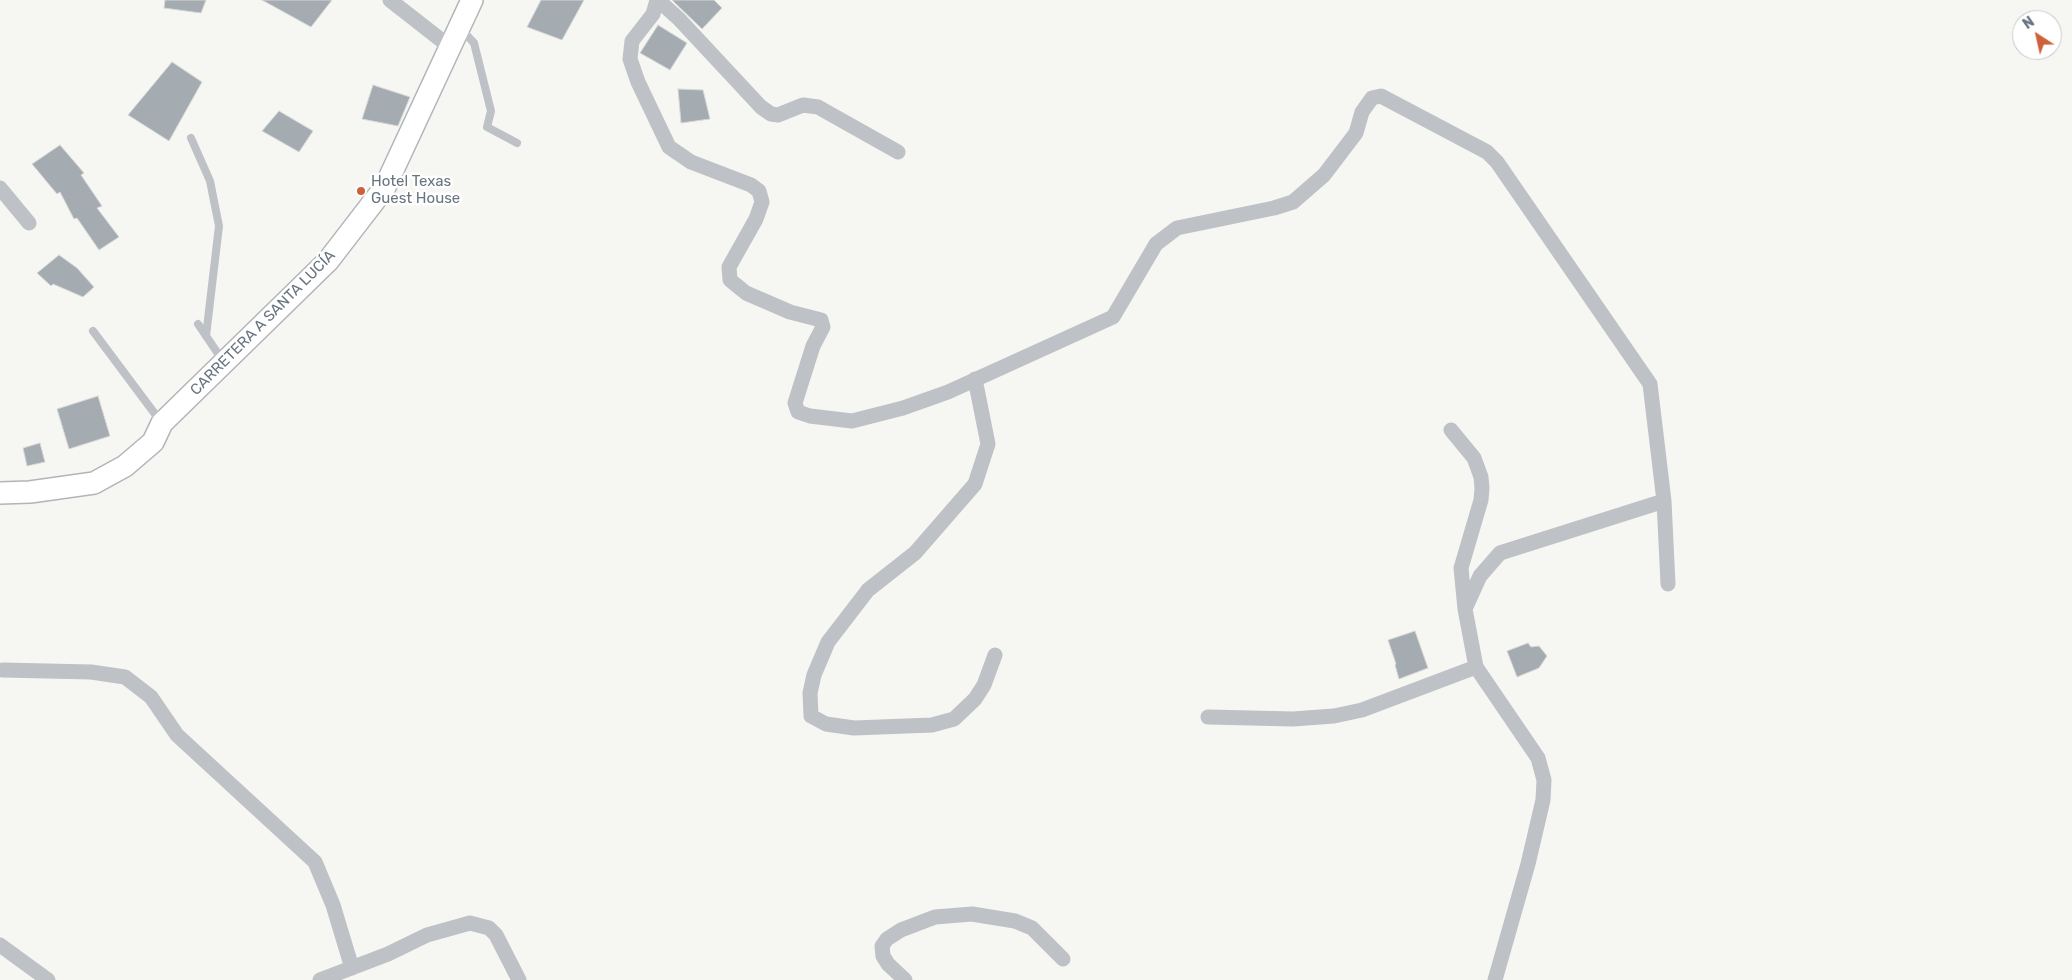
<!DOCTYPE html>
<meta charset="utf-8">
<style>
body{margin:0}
#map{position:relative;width:2072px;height:980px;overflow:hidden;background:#f6f6f3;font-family:Rubik,sans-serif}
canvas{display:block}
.north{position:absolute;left:2012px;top:10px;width:50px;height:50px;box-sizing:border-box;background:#fff;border:1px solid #c3c8cd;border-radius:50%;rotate:325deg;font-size:14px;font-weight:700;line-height:20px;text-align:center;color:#697581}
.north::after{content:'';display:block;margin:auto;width:18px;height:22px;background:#ce613b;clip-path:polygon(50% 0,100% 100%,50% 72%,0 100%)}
</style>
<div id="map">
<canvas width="2072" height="980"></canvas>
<div class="north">N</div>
</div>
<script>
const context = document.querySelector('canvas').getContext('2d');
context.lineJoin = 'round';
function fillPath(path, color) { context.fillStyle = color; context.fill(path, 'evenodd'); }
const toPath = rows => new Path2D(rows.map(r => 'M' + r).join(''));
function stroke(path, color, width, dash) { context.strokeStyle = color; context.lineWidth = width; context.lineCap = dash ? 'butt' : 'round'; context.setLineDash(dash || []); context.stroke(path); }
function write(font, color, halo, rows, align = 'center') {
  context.font = font + ' Rubik,sans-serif'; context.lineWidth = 5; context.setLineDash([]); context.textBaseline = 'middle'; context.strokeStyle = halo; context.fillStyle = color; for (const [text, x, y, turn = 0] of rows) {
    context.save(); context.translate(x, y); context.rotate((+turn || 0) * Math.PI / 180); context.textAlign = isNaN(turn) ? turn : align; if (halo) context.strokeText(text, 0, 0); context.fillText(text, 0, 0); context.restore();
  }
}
const building = toPath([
 [165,0,206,0,201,13,164,8,165,0],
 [262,0,332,0,311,27,262,0],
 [541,0,584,0,562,40,527,27,541,0],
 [672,0,714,0,722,8,702,29,672,0],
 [658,25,687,43,670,70,640,53,658,25],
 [172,62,202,82,169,141,128,115,172,62],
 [373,85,410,97,398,126,362,119,373,85],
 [678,89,703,90,710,119,681,123,678,89],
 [279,111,313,131,299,152,262,131,279,111],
 [60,145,84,173,81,175,102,206,97,208,119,237,99,250,77,218,74,219,60,192,57,194,32,164,60,145],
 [59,255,77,268,94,287,83,297,53,284,51,286,37,273,59,255],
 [98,396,110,436,69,449,57,409,98,396],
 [40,443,45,462,27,466,23,448,40,443],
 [1415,631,1428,668,1399,679,1395,665,1396,664,1388,640,1415,631],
 [1528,643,1531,647,1539,646,1547,656,1539,668,1517,677,1507,651,1528,643]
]);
const service = toPath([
 [461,29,474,43,491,111,487,127,517,143],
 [191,138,210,181,219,226,206,336],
 [198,324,223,361],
 [93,331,161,422]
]);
const minor = toPath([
 [390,0,450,47],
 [657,0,653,14,632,41,630,59,638,82,669,147,691,162,751,185,759,191,762,202,756,219,729,267,730,280,746,293,790,312,821,320,823,327,813,346,795,403,798,412,810,416,852,421,903,408,948,392,1113,317,1156,244,1177,228,1274,208,1293,202,1324,175,1356,133,1362,112,1372,98,1381,96,1487,152,1497,162,1650,384,1664,501,1668,584],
 [658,0,679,19,761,107,771,114,778,115,803,105,818,107,898,152],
 [0,188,29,223],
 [975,379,988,444,975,484,915,553,868,590,828,642,814,675,810,693,811,716,826,724,854,728,932,725,954,719,975,699,984,685,995,655],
 [1451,430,1474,458,1481,477,1482,488,1481,500,1461,568,1465,609],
 [3,670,91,672,125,677,151,697,177,735,315,862,333,905,352,968],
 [1208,717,1293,719,1334,716,1362,710,1476,667],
 [0,945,48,980],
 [320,980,388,954,427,935,470,923,489,928,496,935,519,980],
 [905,980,888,964,883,956,882,946,887,939,901,930,935,917,972,914,1015,921,1032,928,1063,959],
 [1495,980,1528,864,1543,800,1544,780,1538,758,1476,667,1465,609,1480,576,1500,553,1664,501]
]);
const secondary = toPath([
 [0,493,30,492,94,483,125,466,153,442,162,423,328,261,385,187,472,0]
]);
const markers = [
 [361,191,5,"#ce613b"]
];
const poiNames = [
 ["Hotel Texas",371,182],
 ["Guest House",371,199]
];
const streetNames = [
 ["CARRETERA A SANTA LUCÍA",263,323,-45]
];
fillPath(building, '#a4abb1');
stroke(building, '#d7d7d6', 1);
stroke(secondary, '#b1b5b9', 24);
stroke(service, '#bec1c5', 8);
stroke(minor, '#bec1c5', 15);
stroke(secondary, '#fff', 21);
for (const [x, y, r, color] of markers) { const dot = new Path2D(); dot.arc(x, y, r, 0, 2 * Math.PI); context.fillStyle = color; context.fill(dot); stroke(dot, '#fff', 2); }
write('15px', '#697581', '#fff', poiNames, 'left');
write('15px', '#697581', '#fff', streetNames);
</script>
